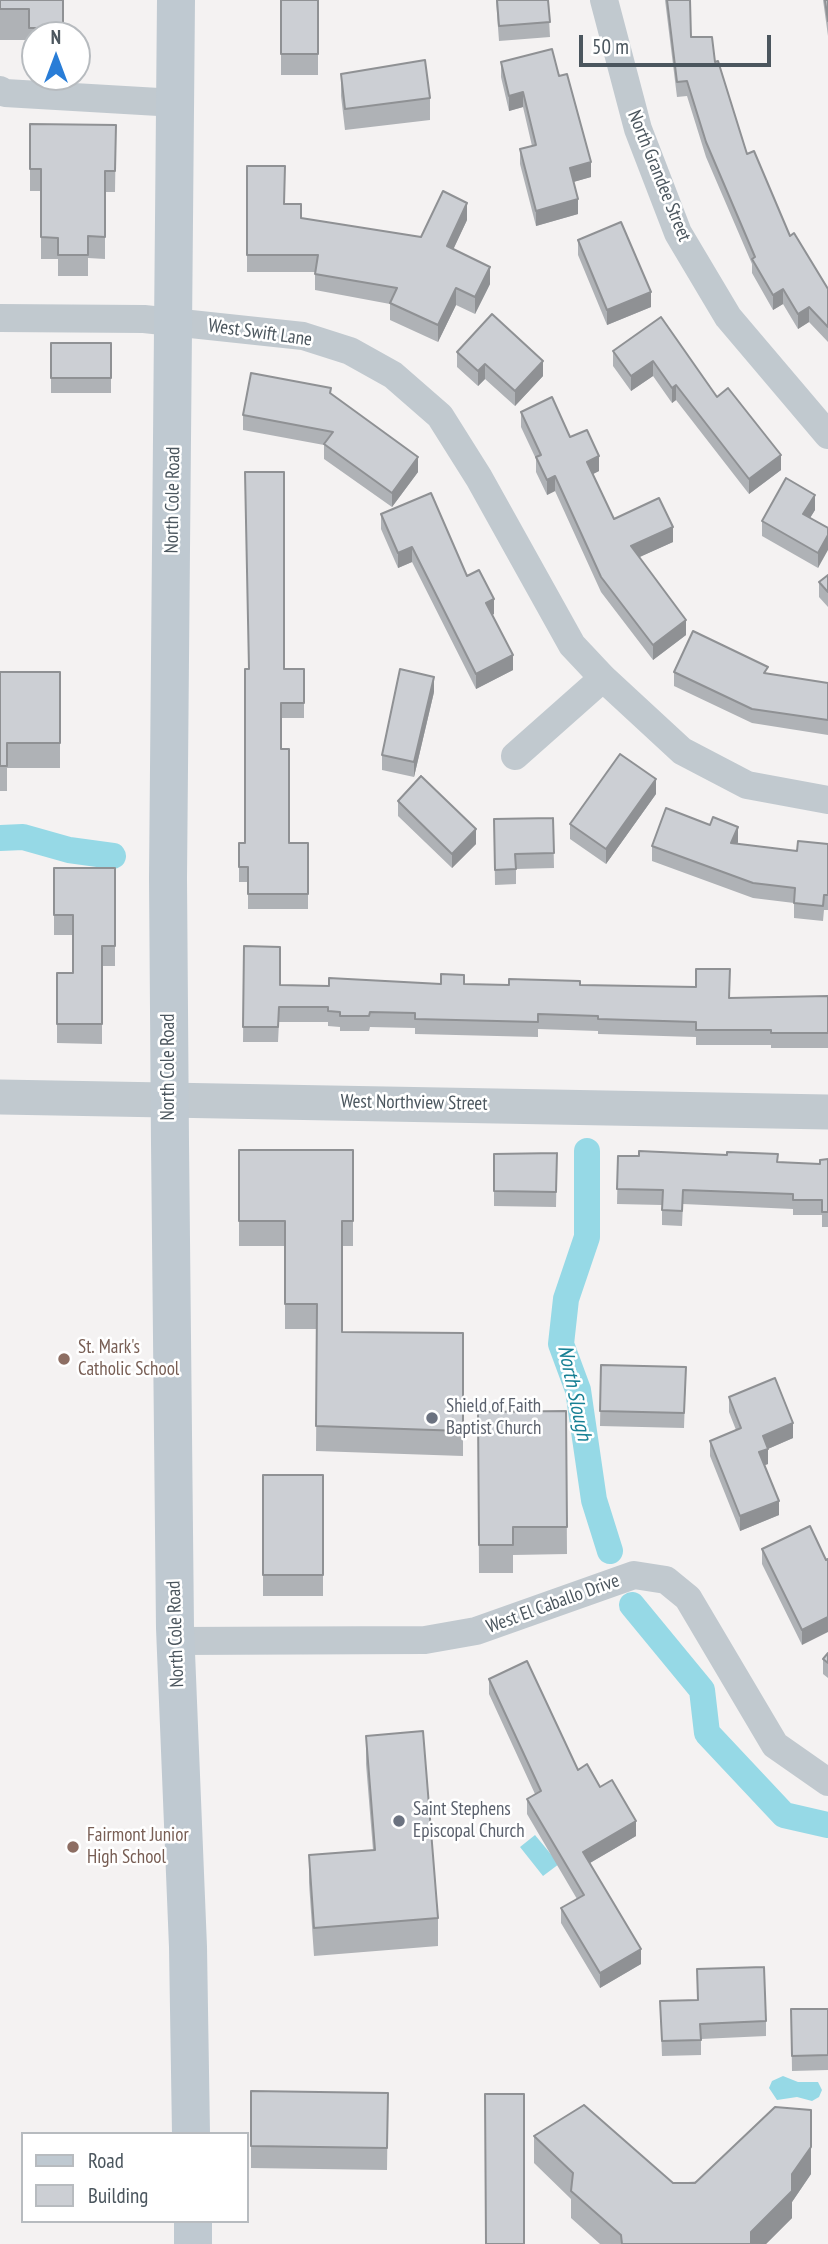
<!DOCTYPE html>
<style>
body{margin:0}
#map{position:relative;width:828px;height:2244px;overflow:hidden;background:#f4f2f2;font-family:"PT Sans Narrow",sans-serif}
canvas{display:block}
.legend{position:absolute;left:21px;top:2132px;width:228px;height:91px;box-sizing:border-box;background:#fff;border:2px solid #b7bbbf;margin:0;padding:9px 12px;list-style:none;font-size:21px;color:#4b565e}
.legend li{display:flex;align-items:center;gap:14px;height:35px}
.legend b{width:35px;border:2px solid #b7bbbf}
.north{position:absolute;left:21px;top:21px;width:70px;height:70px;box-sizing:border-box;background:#fff;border:2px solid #b7bbbf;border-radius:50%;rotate:0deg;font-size:19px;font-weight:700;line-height:28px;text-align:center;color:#4b565e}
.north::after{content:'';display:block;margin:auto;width:24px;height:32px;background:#297dd7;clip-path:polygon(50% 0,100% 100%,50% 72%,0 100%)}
.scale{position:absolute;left:579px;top:35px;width:192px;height:32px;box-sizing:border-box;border:4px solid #4b565e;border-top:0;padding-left:9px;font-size:21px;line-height:24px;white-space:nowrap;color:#4b565e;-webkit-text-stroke:5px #fff;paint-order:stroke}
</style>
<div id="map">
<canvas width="828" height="2244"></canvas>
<ul class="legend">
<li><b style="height:9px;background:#bfc9d1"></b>Road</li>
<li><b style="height:19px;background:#cccfd4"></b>Building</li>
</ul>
<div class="north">N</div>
<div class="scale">50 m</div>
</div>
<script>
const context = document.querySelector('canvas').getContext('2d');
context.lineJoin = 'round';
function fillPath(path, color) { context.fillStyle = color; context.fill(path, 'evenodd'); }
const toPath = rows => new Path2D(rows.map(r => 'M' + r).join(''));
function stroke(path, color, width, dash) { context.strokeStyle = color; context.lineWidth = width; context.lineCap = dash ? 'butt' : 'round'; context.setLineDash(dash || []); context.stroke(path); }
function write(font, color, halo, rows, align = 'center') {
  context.font = font + ' "PT Sans Narrow",sans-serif'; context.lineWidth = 5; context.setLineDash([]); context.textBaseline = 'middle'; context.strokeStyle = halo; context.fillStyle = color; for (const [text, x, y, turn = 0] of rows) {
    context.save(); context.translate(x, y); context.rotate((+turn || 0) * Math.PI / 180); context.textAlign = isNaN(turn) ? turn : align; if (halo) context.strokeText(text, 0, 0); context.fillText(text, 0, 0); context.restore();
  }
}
const water = toPath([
 [535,1835,559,1864,543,1876,520,1847],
 [783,2076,798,2082,818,2082,822,2090,819,2097,812,2101,797,2097,777,2100,769,2088,772,2081]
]);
const canal = toPath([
 [0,838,23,837,69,850,113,856],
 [587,1151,587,1237,566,1299,561,1344,578,1390,594,1500,610,1551],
 [632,1605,702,1690,707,1733,784,1815,828,1825]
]);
const minor = toPath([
 [604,0,638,129,678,233,728,317,828,435],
 [0,90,5,93,176,103],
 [0,318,144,319,303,336,350,351,393,375,440,416,479,478,572,645,603,678,682,751,747,785,828,800],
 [515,756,603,678],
 [176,1641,425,1640,476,1631,634,1575,666,1580,688,1598,775,1745,828,1782]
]);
const tertiary = toPath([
 [0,1097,828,1112]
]);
const secondary = toPath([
 [176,0,168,878,170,1143,175,1628,188,1947,191,2134],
 [193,2221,193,2244]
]);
const wall = toPath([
 [0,0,63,0,63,35,35,35,35,59,29,59,29,40,0,40],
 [281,0,318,0,318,75,281,75],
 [496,0,548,0,550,37,499,41],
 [665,0,690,0,691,37,715,62,747,154,790,236,828,289,828,342,809,322,798,329,783,304,773,310,752,273,752,264,706,157,687,96,677,97],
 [823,0,828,0,828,36],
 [501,62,559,76,591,177,573,182,578,214,536,226,520,164,520,149,532,146,523,107,509,111,501,77],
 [341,74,430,98,430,120,345,130,341,96],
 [30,124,116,125,115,192,105,192,105,259,88,258,88,276,58,276,58,259,41,259,41,191,30,191],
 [247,166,284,204,301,218,421,237,467,220,453,249,490,284,475,314,456,305,438,342,390,320,390,304,315,290,315,272,247,272],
 [578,240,651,307,607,325,578,255],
 [661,317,717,397,781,470,749,494,676,400,672,403,653,376,631,391,613,366,613,351],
 [51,343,111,343,111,393,51,393],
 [457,352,543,376,515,406,485,379,478,386,457,367],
 [331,394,418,472,392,507,324,459,324,445,243,430,243,415],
 [521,412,570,437,599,471,593,474,614,519,673,542,639,557,686,635,653,660,601,592,555,491,547,495,536,472,536,459,521,427],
 [815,510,810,518,828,528,818,568,762,536,762,521],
 [381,514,467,576,494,614,492,615,513,670,476,689,412,562,398,568,381,529],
 [828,575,828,607,819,597,819,582],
 [284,669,304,669,304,718,281,718,281,749,289,843,308,843,308,909,248,909,248,882,239,882,239,843,245,843],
 [0,672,60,672,60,768,7,768,7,791,0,791],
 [674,672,768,674,828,683,828,735,752,723,674,686],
 [434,692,414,777,382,770,382,755],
 [656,794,606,864,570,839,570,824],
 [398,801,476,844,452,868,398,816],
 [553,818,554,868,516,869,516,884,495,885,494,819],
 [710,825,738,842,737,844,797,851,828,844,828,910,824,910,823,921,794,918,794,903,753,898,652,861,652,846],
 [54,868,115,868,115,966,102,966,102,1044,57,1043,57,973,73,973,73,935,54,935],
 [244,946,280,985,329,986,464,984,580,985,729,998,828,996,828,1048,771,1048,771,1045,696,1045,696,1037,598,1034,598,1031,538,1029,538,1037,415,1034,415,1028,370,1027,369,1031,340,1031,340,1027,328,1026,328,1022,279,1022,278,1042,243,1042],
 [239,1150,353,1150,353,1246,342,1246,342,1332,463,1333,463,1456,316,1451,317,1329,285,1329,285,1246,239,1246],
 [557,1153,556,1207,494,1206,494,1154],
 [618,1156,820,1164,828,1159,828,1227,822,1227,822,1215,793,1215,793,1209,683,1204,682,1226,662,1225,662,1205,617,1204],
 [601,1365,686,1367,684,1428,600,1426],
 [729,1397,793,1438,768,1449,768,1464,765,1465,779,1515,740,1531,710,1456,710,1441,736,1430,729,1412],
 [566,1411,567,1554,513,1555,513,1573,479,1573,478,1412],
 [263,1475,323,1475,323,1596,263,1596],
 [762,1549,826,1560,802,1645,762,1564],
 [828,1653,828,1678,823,1674,823,1659],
 [489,1679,578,1770,600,1787,636,1836,590,1863,641,1964,600,1988,561,1923,561,1908,577,1899,527,1814,527,1799,535,1794,489,1694],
 [366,1736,438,1918,438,1946,314,1956,309,1883,309,1855,373,1850,366,1764],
 [697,1969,766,2021,766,2036,701,2039,701,2055,662,2056,660,2001,698,2000],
 [791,2009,828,2009,828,2070,792,2071],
 [251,2091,388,2093,387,2170,251,2168],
 [534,2136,673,2183,811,2174,792,2202,792,2218,766,2244,600,2244,571,2218,571,2199,534,2163]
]);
const shadedWall = toPath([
 [523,92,523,107,509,111,509,96],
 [591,162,591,177,570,183,570,168],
 [578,199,578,214,536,226,536,211],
 [467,203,467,220,447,263,447,246],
 [490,267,490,284,475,314,475,297],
 [456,288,456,305,438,342,438,325],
 [783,289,783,304,773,310,773,295],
 [651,292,651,307,607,325,607,310],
 [809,307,809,322,798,329,798,314],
 [543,361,543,376,515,406,515,391],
 [653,361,653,376,631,391,631,376],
 [485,364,485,379,478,386,478,371],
 [676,385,676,400,672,403,672,388],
 [781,455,781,470,749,494,749,479],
 [599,456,599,471,587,477,587,462],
 [418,457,418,472,392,507,392,493],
 [555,476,555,491,547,495,547,480],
 [815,495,815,510,803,529,803,514],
 [673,527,673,542,631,561,631,546],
 [828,535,828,550,818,568,818,553],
 [412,547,412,562,398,568,398,553],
 [494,599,494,614,486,618,486,603],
 [686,620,686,635,653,660,653,645],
 [513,655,513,670,476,689,476,674],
 [434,677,434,692,414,777,414,762],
 [656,779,656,794,606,864,606,849],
 [738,827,738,842,731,858,731,843],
 [476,829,476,844,452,868,452,854],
 [793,1423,793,1438,763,1451,763,1436],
 [768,1449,768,1464,759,1467,759,1452],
 [779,1501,779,1515,740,1531,740,1516],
 [828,1617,828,1632,802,1645,802,1630],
 [636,1821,636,1836,583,1867,583,1852],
 [641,1949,641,1964,600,1988,600,1973],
 [811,2147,811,2174,792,2202,792,2218,766,2244,751,2244,751,2232]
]);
const building = toPath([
 [0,0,63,0,63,28,29,28,29,9,0,9,0,0],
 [281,0,318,0,318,54,281,54,281,0],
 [497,0,548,0,550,22,499,26,497,0],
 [667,0,690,0,691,37,712,37,715,62,718,61,747,154,754,151,790,236,794,233,828,289,828,327,809,307,798,314,783,289,773,295,752,259,755,257,706,142,687,81,677,82,667,0],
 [825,0,828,0,828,21,825,0],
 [552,49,559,76,567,74,591,162,570,168,578,199,536,211,520,149,536,145,523,92,509,96,501,62,552,49],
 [425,60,430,98,345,109,341,74,425,60],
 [30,124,116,125,115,171,105,171,105,237,88,236,88,255,58,255,58,238,41,237,41,169,30,169,30,124],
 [247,166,285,166,284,204,301,204,301,218,421,237,443,191,467,203,447,246,490,267,475,297,456,288,438,325,390,303,397,288,315,274,318,255,247,255,247,166],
 [621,222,651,292,607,310,578,240,621,222],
 [492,314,543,361,515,391,485,364,478,371,457,352,492,314],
 [661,317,717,397,728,388,781,455,749,479,676,385,672,388,653,361,631,376,613,351,661,317],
 [51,343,111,343,111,378,51,378,51,343],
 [251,373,331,388,330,393,418,457,392,493,324,444,333,432,243,415,251,373],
 [552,397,570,437,587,430,599,456,587,462,614,519,659,498,673,527,631,546,686,620,653,645,601,577,555,476,547,480,536,457,541,455,521,412,552,397],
 [245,472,284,472,284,669,304,669,304,703,281,703,281,749,289,749,289,843,308,843,308,894,248,894,248,867,239,867,239,843,245,843,245,669,249,669,245,472],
 [786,478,815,495,803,514,828,528,828,535,818,553,762,521,786,478],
 [431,493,467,576,479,570,494,599,486,603,513,655,476,674,412,547,398,553,381,514,431,493],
 [828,575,828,592,819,582,828,575],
 [693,631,768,667,764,673,828,683,828,720,752,709,674,672,693,631],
 [400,669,434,677,414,762,382,755,400,669],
 [0,672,60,672,60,743,7,743,7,766,0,766,0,672],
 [620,754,656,779,606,849,570,824,620,754],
 [421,776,476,829,452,854,398,801,421,776],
 [666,808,710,825,713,817,738,827,731,843,797,851,798,841,828,844,828,895,824,895,823,906,794,903,795,888,753,883,652,846,666,808],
 [553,818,554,853,515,854,516,869,495,870,494,819,553,818],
 [54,868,115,868,115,946,102,946,102,1024,57,1024,57,973,73,973,73,915,54,915,54,868],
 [244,946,280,947,280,985,329,986,329,978,441,984,441,974,464,975,464,984,509,985,509,979,580,981,580,985,696,987,696,969,730,969,729,998,828,996,828,1033,771,1033,771,1030,696,1030,696,1022,598,1019,598,1016,538,1014,538,1022,415,1019,415,1013,370,1012,369,1016,340,1016,340,1012,328,1011,328,1007,279,1007,278,1027,243,1027,244,946],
 [239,1150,353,1150,353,1221,342,1221,342,1332,463,1333,463,1431,316,1426,317,1304,285,1304,285,1221,239,1221,239,1150],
 [639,1151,727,1155,727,1152,778,1154,777,1162,820,1164,820,1160,828,1159,828,1212,822,1212,822,1200,793,1200,793,1194,683,1190,682,1211,662,1210,663,1190,617,1189,618,1156,639,1156,639,1151],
 [557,1153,556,1192,494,1191,494,1154,557,1153],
 [601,1365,686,1367,684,1413,600,1411,601,1365],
 [775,1378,793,1423,763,1436,768,1449,759,1452,779,1501,740,1516,710,1441,741,1428,729,1397,775,1378],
 [566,1411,567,1527,513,1527,513,1545,479,1545,478,1412,566,1411],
 [263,1475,323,1475,323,1575,263,1575,263,1475],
 [810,1526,826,1560,828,1559,828,1617,802,1630,762,1549,810,1526],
 [828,1653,828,1663,823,1659,828,1653],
 [527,1661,578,1770,587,1764,600,1787,612,1780,636,1821,583,1852,641,1949,600,1973,561,1908,584,1895,527,1799,541,1791,489,1679,527,1661],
 [423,1731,438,1918,314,1928,309,1855,375,1850,366,1736,423,1731],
 [764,1967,766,2021,700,2024,701,2040,662,2041,660,2001,698,2000,697,1969,764,1967],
 [791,2009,828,2009,828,2055,792,2056,791,2009],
 [251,2091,388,2093,387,2148,251,2146,251,2091],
 [485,2094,524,2094,524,2244,486,2244,485,2094],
 [584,2105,673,2183,695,2183,775,2107,811,2110,811,2147,792,2174,792,2191,751,2232,751,2244,622,2244,621,2235,571,2191,573,2173,534,2136,584,2105]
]);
const markers = [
 [64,1359,7,"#8d6e63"],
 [432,1418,7,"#6b7280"],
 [399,1821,7,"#6b7280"],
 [73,1847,7,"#8d6e63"]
];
const streetNames = [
 ["North Grandee Street",659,176,68],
 ["West Swift Lane",260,333,8],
 ["North Cole Road",173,500,-89],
 ["North Cole Road",169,1067,-90],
 ["West Northview Street",414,1103,1],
 ["West El Caballo Drive",553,1604,-20],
 ["North Cole Road",176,1634,-92]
];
const educationNames = [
 ["St. Mark's",78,1348],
 ["Catholic School",78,1370],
 ["Fairmont Junior",87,1836],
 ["High School",87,1858]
];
const worshipNames = [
 ["Shield of Faith",446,1407],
 ["Baptist Church",446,1429],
 ["Saint Stephens",413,1810],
 ["Episcopal Church",413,1832]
];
const waterNames = [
 ["North Slough",574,1393,78]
];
fillPath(water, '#96d9e6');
stroke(canal, '#96d9e6', 26);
stroke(minor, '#c1c9cf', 28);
stroke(tertiary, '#c1c9cf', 35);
stroke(secondary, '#bfc9d1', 38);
fillPath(wall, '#afb2b6');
fillPath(shadedWall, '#8f9194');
fillPath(building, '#cccfd4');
stroke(building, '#8f9194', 2);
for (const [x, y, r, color] of markers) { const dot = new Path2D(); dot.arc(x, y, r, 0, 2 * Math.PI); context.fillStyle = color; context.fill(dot); stroke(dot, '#fff', 2.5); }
write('19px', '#4b565e', '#fff', streetNames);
write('19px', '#785e54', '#fff', educationNames, 'left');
write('19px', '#5b616d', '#fff', worshipNames, 'left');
write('italic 21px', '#178094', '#fff', waterNames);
</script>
